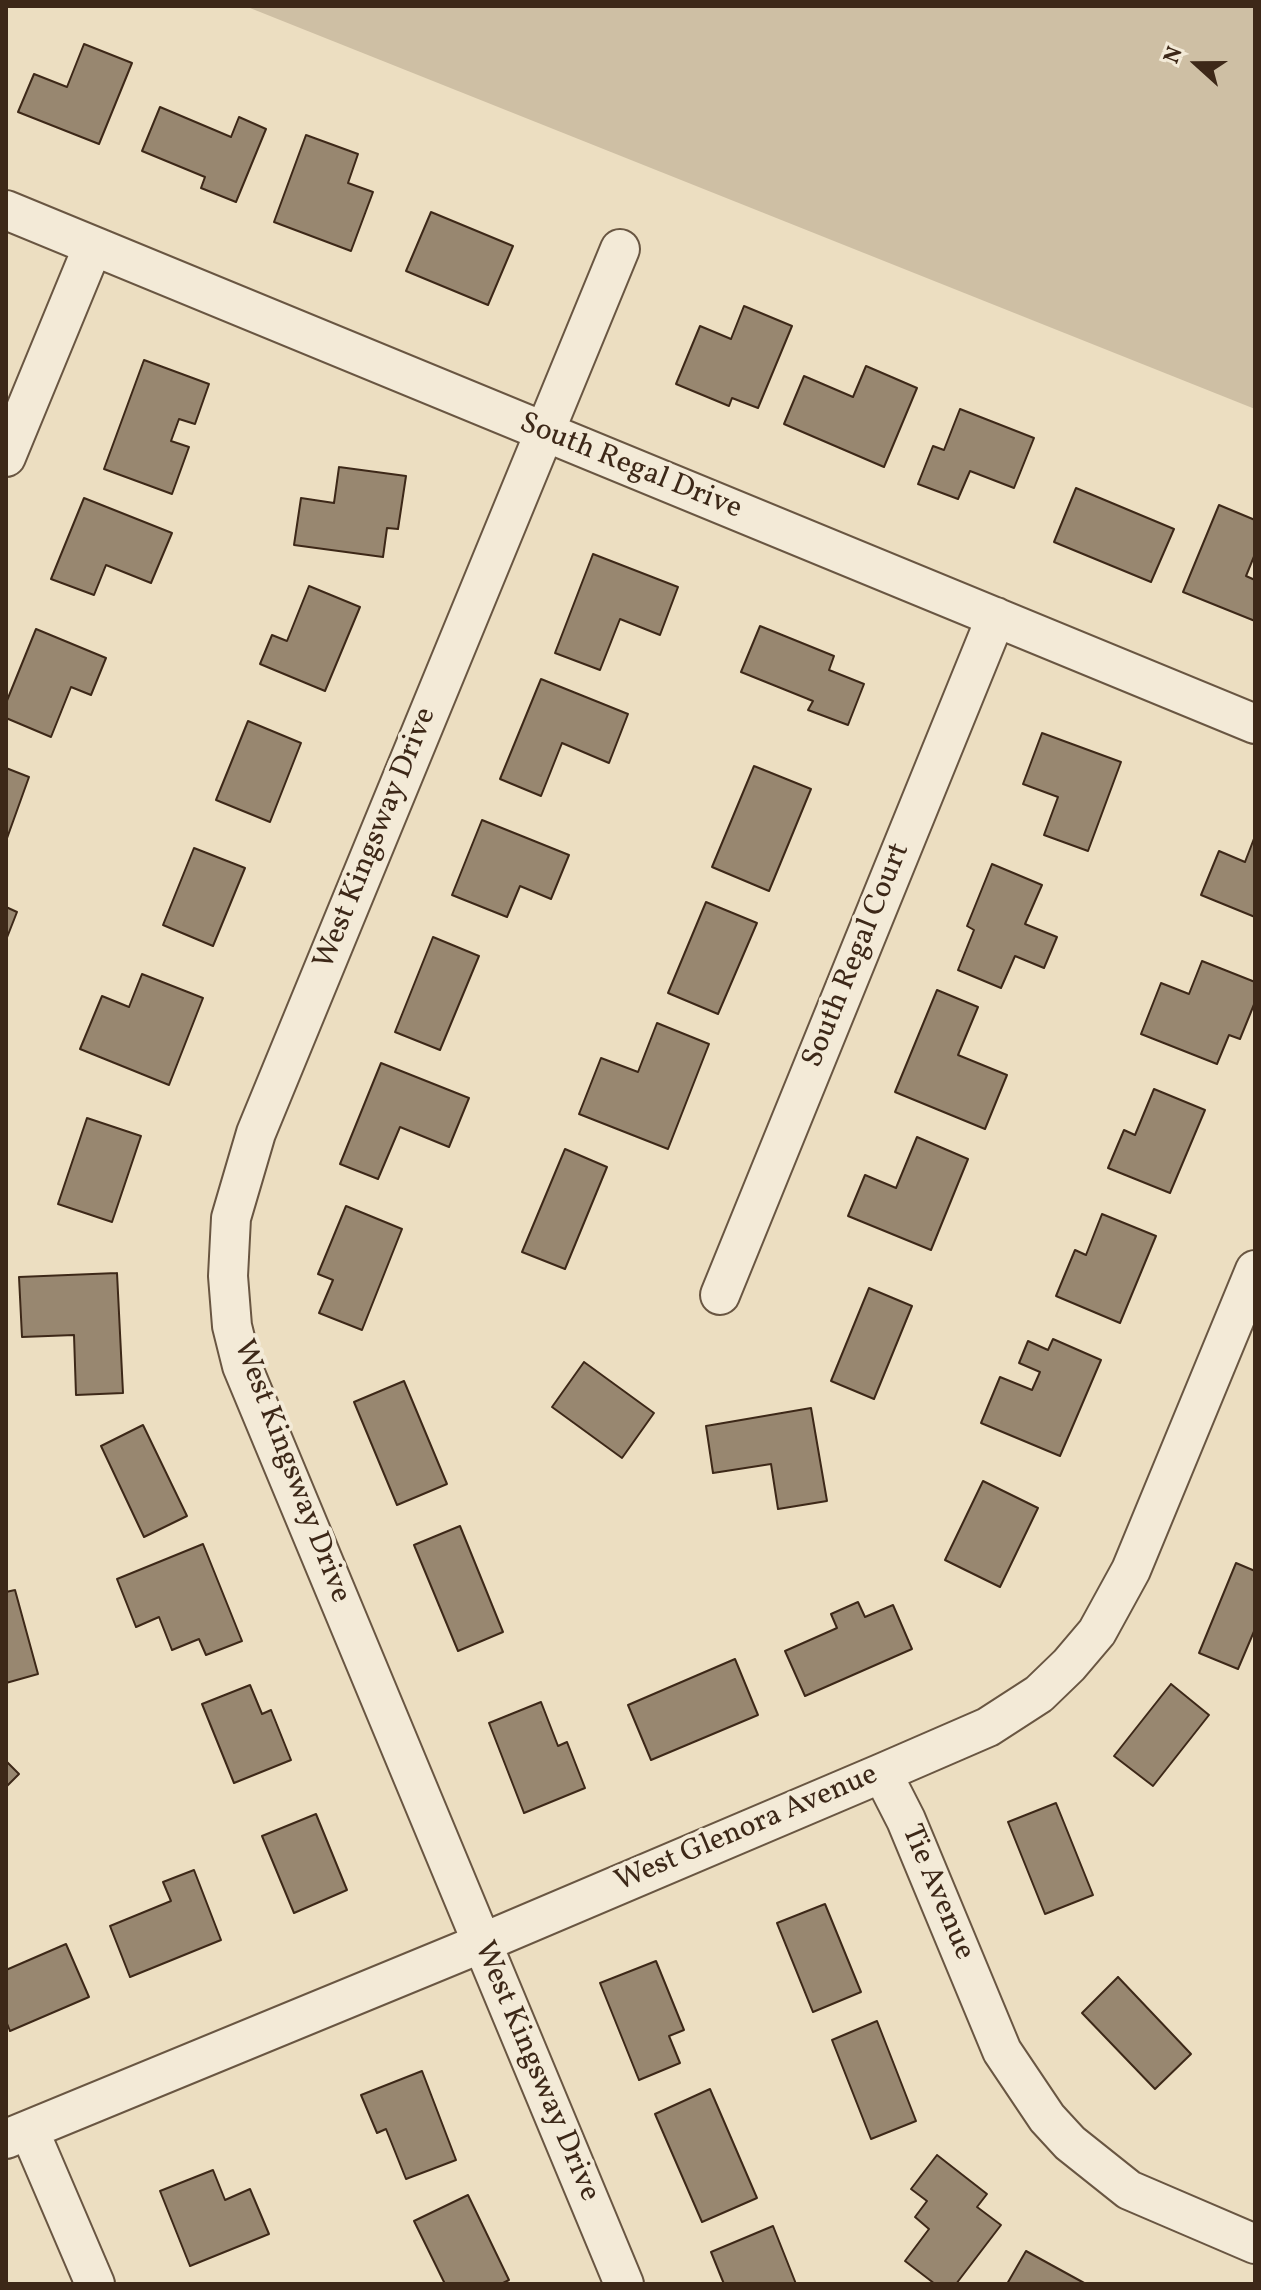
<!DOCTYPE html>
<style>
body{margin:0}
#map{position:relative;width:1261px;height:2290px;overflow:hidden;background:#ecdec1;font-family:Vollkorn,serif}
canvas{display:block}
.frame{position:absolute;inset:0;border:8px solid #3d2818;pointer-events:none}
.north{position:absolute;left:1157px;top:24px;width:80px;height:80px;-webkit-text-stroke:6px #f3ead7;paint-order:stroke;rotate:291deg;font-size:22px;font-weight:700;line-height:32px;text-align:center;color:#3d2818}
.north::after{content:'';display:block;margin:auto;width:28px;height:36px;background:#3d2818;clip-path:polygon(50% 0,100% 100%,50% 72%,0 100%)}
</style>
<div id="map">
<canvas width="1261" height="2290"></canvas>
<div class="frame"></div>
<div class="north">N</div>
</div>
<script>
const context = document.querySelector('canvas').getContext('2d');
context.lineJoin = 'round';
function fillPath(path, color) { context.fillStyle = color; context.fill(path, 'evenodd'); }
const toPath = rows => new Path2D(rows.map(r => 'M' + r).join(''));
function stroke(path, color, width, dash) { context.strokeStyle = color; context.lineWidth = width; context.lineCap = dash ? 'butt' : 'round'; context.setLineDash(dash || []); context.stroke(path); }
function write(font, color, halo, rows, align = 'center') {
  context.font = font + ' Vollkorn,serif'; context.lineWidth = 8; context.setLineDash([]); context.textBaseline = 'middle'; context.strokeStyle = halo; context.fillStyle = color; for (const [text, x, y, turn = 0] of rows) {
    context.save(); context.translate(x, y); context.rotate((+turn || 0) * Math.PI / 180); context.textAlign = isNaN(turn) ? turn : align; if (halo) context.strokeText(text, 0, 0); context.fillText(text, 0, 0); context.restore();
  }
}
const green = toPath([
 [245,6,1255,6,1255,409]
]);
const building = toPath([
 [84,44,132,63,99,144,18,112,34,74,67,87,84,44],
 [160,107,231,137,239,117,266,129,236,202,201,188,205,177,142,151,160,107],
 [306,135,358,154,348,183,373,192,351,251,274,222,306,135],
 [431,212,513,246,488,305,406,271,431,212],
 [744,306,792,326,758,408,732,398,729,406,676,384,700,326,731,339,744,306],
 [144,360,209,384,195,424,179,419,171,441,189,447,172,494,104,469,144,360],
 [866,366,917,388,884,467,784,424,804,376,853,397,866,366],
 [960,409,1034,438,1014,488,970,471,958,499,918,484,933,446,944,450,960,409],
 [339,467,406,476,398,529,387,528,383,557,294,545,301,498,334,503,339,467],
 [1076,488,1174,529,1151,582,1054,542,1076,488],
 [84,498,172,533,151,583,106,565,94,595,51,579,84,498],
 [1219,505,1255,520,1255,554,1246,576,1255,580,1255,621,1183,592,1219,505],
 [593,554,678,587,660,635,620,619,600,670,555,653,593,554],
 [309,586,360,607,325,691,260,664,272,635,287,641,309,586],
 [760,626,834,656,829,670,864,684,848,725,808,710,813,701,741,672,760,626],
 [36,629,106,658,91,695,71,687,51,737,6,718,6,703,36,629],
 [541,679,628,714,609,763,562,743,541,796,500,779,541,679],
 [248,721,301,743,270,822,216,800,248,721],
 [1042,733,1121,762,1088,851,1044,835,1058,797,1023,784,1042,733],
 [754,766,811,789,769,891,712,867,754,766],
 [6,768,29,777,6,841,6,768],
 [482,820,569,855,551,899,520,886,507,917,452,895,482,820],
 [1255,836,1255,917,1201,895,1219,851,1245,862,1255,836],
 [194,848,245,868,213,946,163,925,194,848],
 [992,864,1042,885,1025,924,1057,937,1044,968,1015,956,1001,988,958,970,974,930,967,926,992,864],
 [706,902,757,923,718,1014,668,993,706,902],
 [6,907,17,912,6,940,6,907],
 [433,937,479,956,440,1050,395,1032,433,937],
 [1202,961,1255,982,1255,1002,1240,1039,1229,1035,1217,1064,1141,1034,1161,983,1189,994,1202,961],
 [142,974,203,998,169,1085,80,1049,102,996,129,1007,142,974],
 [937,990,978,1007,958,1055,1007,1075,985,1129,895,1092,937,990],
 [657,1023,709,1044,668,1149,579,1114,601,1058,638,1072,657,1023],
 [381,1063,469,1098,449,1147,400,1127,378,1179,340,1164,381,1063],
 [1154,1089,1205,1110,1170,1193,1108,1168,1124,1130,1135,1135,1154,1089],
 [87,1118,141,1136,112,1222,58,1204,87,1118],
 [917,1137,968,1159,931,1250,848,1216,865,1175,896,1188,917,1137],
 [565,1149,607,1167,565,1269,522,1252,565,1149],
 [346,1206,402,1229,362,1330,319,1313,333,1280,318,1274,346,1206],
 [1102,1214,1156,1236,1120,1323,1056,1296,1075,1250,1086,1255,1102,1214],
 [117,1273,123,1393,76,1395,74,1335,22,1337,19,1277,117,1273],
 [869,1288,912,1306,874,1399,831,1381,869,1288],
 [1053,1339,1101,1360,1060,1456,981,1423,1000,1377,1032,1390,1040,1372,1019,1363,1028,1341,1048,1350,1053,1339],
 [584,1362,654,1413,622,1458,552,1407,584,1362],
 [404,1381,447,1484,397,1505,354,1402,404,1381],
 [811,1408,827,1501,778,1509,771,1464,713,1473,706,1426,811,1408],
 [143,1425,187,1516,144,1537,101,1446,143,1425],
 [983,1481,1038,1508,1000,1587,945,1560,983,1481],
 [460,1526,503,1632,458,1651,414,1545,460,1526],
 [203,1544,242,1641,206,1655,199,1639,172,1650,159,1617,136,1627,117,1579,203,1544],
 [1236,1563,1255,1571,1255,1629,1238,1669,1199,1653,1236,1563],
 [15,1590,38,1674,6,1683,6,1592,15,1590],
 [858,1602,865,1617,893,1605,912,1649,805,1696,785,1651,837,1628,831,1614,858,1602],
 [735,1659,758,1715,651,1760,628,1705,735,1659],
 [1171,1684,1209,1715,1153,1786,1114,1756,1171,1684],
 [250,1685,262,1714,271,1710,291,1760,234,1783,202,1704,250,1685],
 [541,1702,558,1746,567,1742,585,1788,524,1813,489,1723,541,1702],
 [6,1761,19,1774,6,1787,6,1761],
 [1056,1803,1093,1895,1045,1914,1008,1822,1056,1803],
 [316,1814,347,1890,294,1913,262,1836,316,1814],
 [194,1870,221,1940,130,1977,110,1926,171,1901,163,1882,194,1870],
 [825,1904,861,1992,813,2012,777,1923,825,1904],
 [66,1944,89,1997,10,2031,6,2021,6,1970,66,1944],
 [656,1961,684,2030,669,2036,680,2063,639,2080,600,1983,656,1961],
 [1118,1977,1191,2054,1155,2089,1082,2013,1118,1977],
 [877,2021,916,2121,871,2139,832,2040,877,2021],
 [422,2071,456,2160,406,2179,386,2129,377,2133,361,2095,422,2071],
 [710,2089,757,2198,702,2222,655,2114,710,2089],
 [937,2155,987,2194,977,2207,1001,2225,956,2284,935,2284,905,2261,929,2229,915,2217,927,2201,911,2189,937,2155],
 [213,2170,225,2200,250,2189,269,2234,190,2266,160,2191,213,2170],
 [468,2195,509,2280,501,2284,445,2284,414,2221,468,2195],
 [773,2226,796,2284,724,2284,711,2252,773,2226],
 [1026,2251,1086,2284,1007,2284,1026,2251]
]);
const minor = toPath([
 [6,210,1255,724],
 [620,249,256,1133,231,1218,228,1276,232,1326,242,1366,624,2284],
 [6,457,93,246],
 [720,1295,996,617],
 [882,1773,906,1820,1002,2051,1047,2118,1070,2143,1129,2190,1255,2244],
 [29,2130,95,2284],
 [6,2139,482,1943,882,1773,988,1727,1039,1694,1069,1665,1097,1632,1131,1570,1255,1270]
]);
const streetNames = [
 ["South Regal Drive",630,468,22],
 ["West Kingsway Drive",377,839,-68],
 ["South Regal Court",858,956,-68],
 ["West Kingsway Drive",290,1472,69],
 ["West Glenora Avenue",747,1830,-23],
 ["Tie Avenue",936,1893,67],
 ["West Kingsway Drive",535,2072,67]
];
fillPath(green, '#cebfa4');
fillPath(building, '#988770');
stroke(building, '#3d2818', 2);
stroke(minor, '#695642', 42);
stroke(minor, '#f3ead7', 38);
write('30px', '#3d2818', '#f3ead7', streetNames);
</script>
